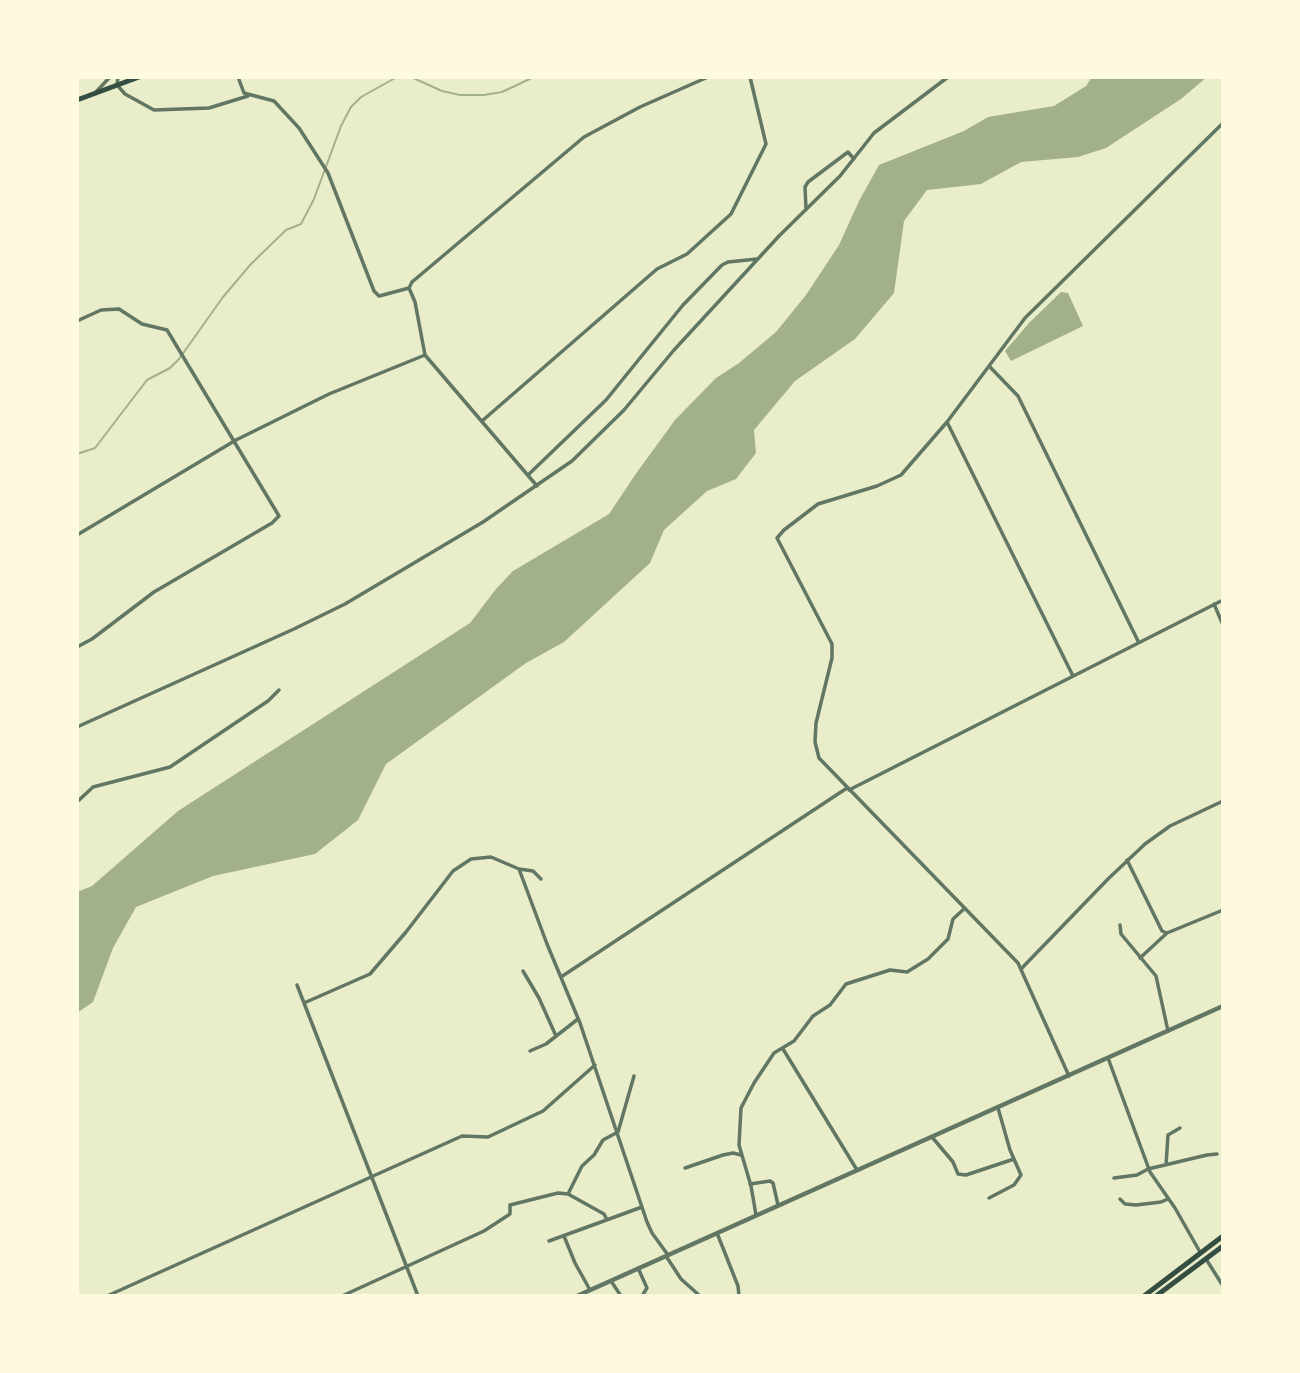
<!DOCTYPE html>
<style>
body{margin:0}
#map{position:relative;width:1300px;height:1373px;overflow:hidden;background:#e9edc9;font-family:Roboto,sans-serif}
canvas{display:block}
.frame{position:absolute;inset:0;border:79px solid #fefae0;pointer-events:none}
</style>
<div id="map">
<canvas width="1300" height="1373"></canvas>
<div class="frame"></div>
</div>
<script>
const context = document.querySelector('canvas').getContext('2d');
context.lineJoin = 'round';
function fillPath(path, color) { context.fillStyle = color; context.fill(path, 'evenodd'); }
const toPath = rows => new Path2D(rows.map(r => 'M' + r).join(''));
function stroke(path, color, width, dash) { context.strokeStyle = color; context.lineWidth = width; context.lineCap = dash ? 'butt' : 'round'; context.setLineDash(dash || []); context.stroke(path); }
const water = toPath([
 [1092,77,1207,77,1181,99,1106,148,1078,157,1021,162,981,184,927,190,904,221,894,293,855,339,795,381,754,430,756,453,736,479,707,491,664,530,650,563,564,642,526,663,386,764,358,820,315,854,213,876,136,907,113,948,93,1002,77,1013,77,892,92,886,178,811,470,623,496,589,513,571,609,514,635,475,675,420,716,378,739,363,776,332,806,295,839,245,859,201,879,165,964,131,988,117,1054,106,1086,86],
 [1061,292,1068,293,1083,326,1011,361,1005,351,1029,323]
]);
const stream = toPath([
 [77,454,95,448,147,380,170,368,179,359,223,297,251,264,286,230,301,224,314,199,341,126,351,107,361,97,397,77,411,77,442,91,460,95,484,95,502,92,534,77]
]);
const minor = toPath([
 [118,77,117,85,125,94,154,110,209,108,248,96],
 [238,77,244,93,274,101,299,128,328,173,374,291,379,296,383,295,409,288,415,302,425,355,537,486],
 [96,92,110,77],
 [806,209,805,187,808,182,848,152,854,159],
 [409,288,412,282,584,137,640,107,708,77],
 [77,321,101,310,119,309,142,324,167,330,279,516,272,523,154,592,92,639,77,647],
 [989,366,1018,396,1138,641],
 [482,421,657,269,687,254,731,214,766,144,750,77],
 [947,422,1073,676],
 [528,475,606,400,683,305,722,265,728,262,757,259],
 [77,535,236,440,329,394,425,355],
 [1214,604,1223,625],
 [77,727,294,629,345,604,483,522,572,461,624,410,674,350,779,236,840,176,874,133,948,77],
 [849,790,1223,600],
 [77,802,93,787,170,767,268,701,279,690],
 [1127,860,1162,931,1167,933,1223,910],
 [519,869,547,944,580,1023,647,1222,652,1233,668,1255],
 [1120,925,1121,934,1156,976,1168,1031],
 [1140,958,1167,933],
 [1021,969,1108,879,1145,844,1170,826,1223,801],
 [523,971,539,998,556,1036],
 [561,977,847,788],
 [297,985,418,1296],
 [304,1003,370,974,406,932,453,871,471,859,491,857,519,869,533,871,541,879],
 [783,1049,857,1170],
 [530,1051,546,1044,578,1019],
 [1108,1058,1150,1172,1175,1208,1200,1252],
 [1069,1076,1018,963,819,758,815,742,816,723,832,658,832,644,777,538,784,530,818,504,877,486,901,475,947,422,1025,318,1223,123],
 [932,1137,953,1162,958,1174,966,1175,1014,1159],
 [1166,1165,1168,1135,1180,1128],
 [685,1168,723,1155,733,1153,741,1155],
 [1114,1178,1137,1175,1148,1169,1207,1155,1217,1154],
 [750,1184,770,1181,773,1183,778,1205],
 [568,1194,582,1166,594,1155,603,1140,618,1132,634,1076],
 [989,1198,1014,1185,1021,1175,1010,1150,998,1108],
 [1120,1199,1125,1204,1136,1205,1161,1202,1168,1199],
 [756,1215,751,1186,739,1145,741,1108,754,1083,774,1053,794,1041,813,1016,830,1005,846,984,890,970,907,972,928,959,948,939,953,919,965,908],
 [717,1233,738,1286,739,1296],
 [564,1236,575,1263,590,1290],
 [549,1241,642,1207],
 [666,1256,681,1279,700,1296],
 [1206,1259,1223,1286],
 [638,1268,647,1288,642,1296],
 [611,1281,621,1296],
 [107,1296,462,1136,488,1137,543,1111,595,1065],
 [342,1296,484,1231,510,1214,510,1205,558,1193,568,1194,604,1214,607,1220]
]);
const tertiary = toPath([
 [577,1296,1223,1006]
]);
const secondary = toPath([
 [77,100,139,77]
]);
const trunk = toPath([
 [1144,1296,1223,1236],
 [1156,1296,1223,1246]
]);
fillPath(water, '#a3b18a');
stroke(stream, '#a3b18a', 2);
stroke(minor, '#617663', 3.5);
stroke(tertiary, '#617663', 4.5);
stroke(secondary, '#344e41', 5);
stroke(trunk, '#344e41', 5);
</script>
